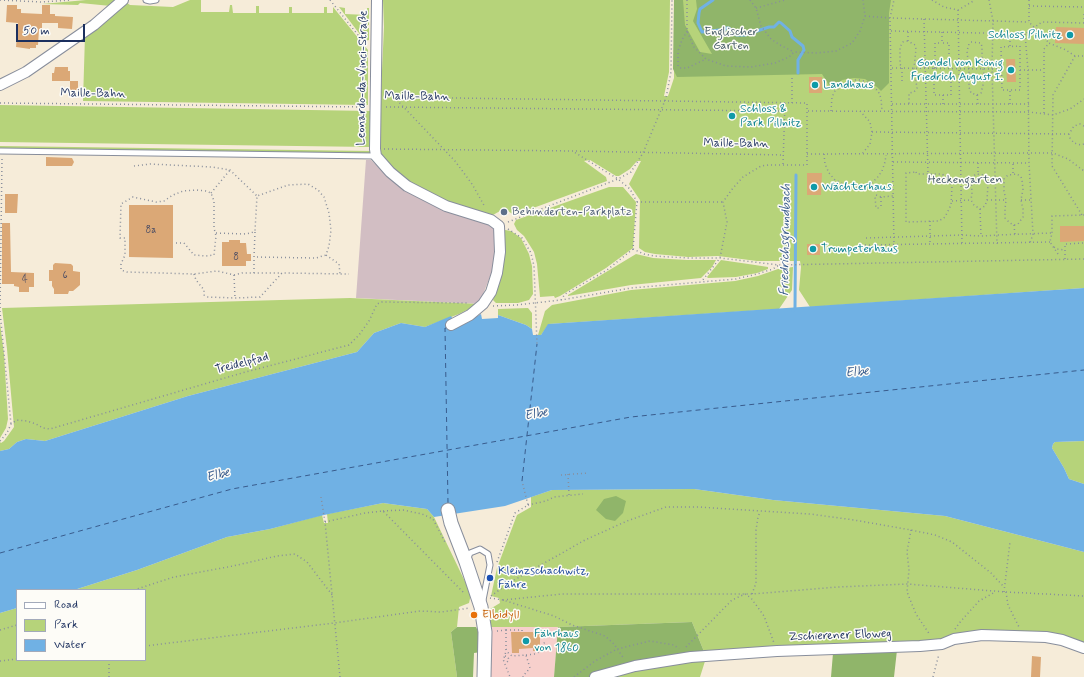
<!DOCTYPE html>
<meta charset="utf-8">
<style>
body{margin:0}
#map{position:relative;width:1084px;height:677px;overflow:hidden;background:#f6ecd9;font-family:Mynerve,sans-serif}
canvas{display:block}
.legend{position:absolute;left:16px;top:589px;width:130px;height:72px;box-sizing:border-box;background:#fdfcf7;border:1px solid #a3aaba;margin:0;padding:5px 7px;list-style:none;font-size:12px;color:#1b2f5e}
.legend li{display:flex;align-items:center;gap:8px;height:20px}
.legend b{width:20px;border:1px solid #a3aaba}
.scale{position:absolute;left:16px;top:24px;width:69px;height:18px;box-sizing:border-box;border:2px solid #1b2f5e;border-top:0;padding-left:5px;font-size:12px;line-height:14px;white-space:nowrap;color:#1b2f5e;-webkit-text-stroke:3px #fdfcf7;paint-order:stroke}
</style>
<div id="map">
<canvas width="1084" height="677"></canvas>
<ul class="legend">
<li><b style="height:5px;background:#fff"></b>Road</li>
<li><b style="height:11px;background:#b6d37a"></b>Park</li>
<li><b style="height:11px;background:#70b1e4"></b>Water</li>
</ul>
<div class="scale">50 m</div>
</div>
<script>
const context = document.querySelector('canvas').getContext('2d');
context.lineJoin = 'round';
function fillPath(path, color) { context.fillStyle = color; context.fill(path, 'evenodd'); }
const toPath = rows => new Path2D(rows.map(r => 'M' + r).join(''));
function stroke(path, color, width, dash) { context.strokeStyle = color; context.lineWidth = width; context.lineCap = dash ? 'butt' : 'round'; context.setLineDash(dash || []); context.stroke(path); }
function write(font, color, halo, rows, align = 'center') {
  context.font = font + ' Mynerve,sans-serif'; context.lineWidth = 3; context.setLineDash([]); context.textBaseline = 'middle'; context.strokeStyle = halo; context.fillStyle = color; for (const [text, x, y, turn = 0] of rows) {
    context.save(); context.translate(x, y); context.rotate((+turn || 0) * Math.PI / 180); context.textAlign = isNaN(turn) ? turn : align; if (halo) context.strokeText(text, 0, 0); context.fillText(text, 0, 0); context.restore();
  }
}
const built = toPath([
 [490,627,558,627,554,677,489,677]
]);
const industrial = toPath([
 [366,160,371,160,387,175,489,223,494,229,497,253,492,272,479,304,356,298]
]);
const green = toPath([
 [86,0,116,0,111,6,80,3,78,5,42,4],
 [190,0,201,0,201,12,229,12,230,5,232,5,233,13,256,13,256,6,259,6,259,13,289,13,289,7,292,7,292,13,324,13,324,7,327,7,327,13,333,13,333,7,368,50,368,105,83,101,85,35,124,3,127,3,130,5,173,7],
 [383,0,670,0,669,72,664,96,668,96,674,78,674,0,1084,0,1084,288,810,307,799,290,801,267,800,261,757,261,718,256,688,257,655,254,645,252,639,248,640,200,629,184,641,161,637,161,630,169,619,176,616,176,590,160,584,161,606,177,607,181,514,215,508,211,500,211,493,215,448,203,408,183,383,159,380,150,379,136,384,27],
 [339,7,345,8,345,14,367,15,367,8,369,8,369,25,368,25,368,28,369,28,369,40,365,41],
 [0,105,372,111,371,147,0,142],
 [0,146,371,151,371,154,0,149],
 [609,187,623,187,636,202,633,248,606,268,560,296,555,298,554,296,540,297,537,264,534,252,524,236,517,230,514,224,516,220],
 [505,230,511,231,521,238,529,254,532,266,533,294,529,300,518,303,496,303,493,300,500,282,504,263,503,231],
 [636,254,653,258,687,260,716,260,712,267,701,278,631,285,568,296,568,295],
 [721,260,755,265,768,267,768,269,757,273,736,277,708,278,707,277],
 [793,267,792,290,779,309,549,324,541,335,538,335,545,311,552,305,631,290,735,281,758,276,778,269],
 [350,298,479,304,459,314,425,327,401,323,374,333,357,352,188,396,45,441,26,439,17,442,9,449,0,451,0,442,1,443,4,441,14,427,7,349,2,308],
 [528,308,532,313,532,329,526,325,498,315,498,309],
 [0,323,4,354,8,419,6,428,0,438],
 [1084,441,1084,484,1069,479,1064,468,1052,448,1053,444,1055,442],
 [694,489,773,500,945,516,1084,552,1084,646,1045,634,941,642,705,654,692,622,558,627,490,627,490,609,500,603,499,598,491,596,497,568,517,515,531,507,531,497,552,490],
 [383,503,427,509,434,517,471,594,469,603,459,607,457,627,451,632,457,677,0,677,0,613,17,608,17,660,145,660,145,590,74,590,137,570,227,537,270,529,322,515,324,523,328,523,327,514],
 [706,658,700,677,618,677,618,675,653,666]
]);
const forest = toPath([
 [674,0,683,0,685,25,700,52,712,54,693,21,697,9,696,0,891,0,889,13,889,83,881,91,877,87,865,79,854,78,842,80,832,90,822,74,677,77,673,69],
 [616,496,626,501,623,513,615,521,606,519,596,510,604,499],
 [692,622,705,654,618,675,618,677,554,677,558,627],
 [457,627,476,627,480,635,481,652,474,653,473,677,457,677,451,632],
 [897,650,894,677,831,677,833,653]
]);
const water = toPath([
 [1084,288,1084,441,1055,442,1053,444,1052,448,1064,468,1069,479,1084,484,1084,552,945,516,773,500,694,489,552,490,505,506,434,517,427,509,383,503,324,515,270,529,227,537,137,570,74,590,17,590,17,608,0,613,0,451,9,449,17,442,26,439,45,441,188,396,357,352,374,333,401,323,425,327,451,316,457,327,481,314,482,319,498,318,498,315,526,325,532,329,533,335,541,335,548,324]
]);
const stream = toPath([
 [713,0,700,9,699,13,698,23,702,32,719,30,723,32,726,28,729,28,736,35,745,35,769,27,774,27,779,22,781,23,790,31,792,37,803,46,804,50,798,60,798,73],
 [793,311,795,308,796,175]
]);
const ferry = toPath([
 [446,328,445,328,448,503],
 [522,481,537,344],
 [0,553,232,489,631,417,1084,370]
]);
const building = toPath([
 [7,5,17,5,17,9,21,9,21,13,42,14,42,5,50,5,50,14,55,14,55,16,73,17,72,29,58,28,58,23,42,23,42,29,39,29,38,45,36,45,36,48,30,48,30,49,16,47,18,23,6,22],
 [1056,27,1084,28,1084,44,1055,43],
 [1006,59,1015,59,1016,82,1007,82],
 [55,67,68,67,68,71,70,71,70,81,78,81,78,90,70,90,70,81,52,81,52,73,54,73],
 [809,77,822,77,822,93,809,93],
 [46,157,72,158,74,162,72,166,46,166],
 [807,173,822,173,821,195,807,195],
 [5,194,18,194,17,213,5,213],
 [129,205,173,205,173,258,129,257],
 [2,223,10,223,11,272,34,273,34,287,29,287,29,292,19,292,19,287,14,286,14,284,2,284],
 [1060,226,1084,226,1084,241,1060,242],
 [229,240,240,240,240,243,246,243,247,254,251,254,251,261,246,261,246,266,222,266,222,242,229,242],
 [807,244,820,244,820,255,807,255],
 [55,263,71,264,73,266,73,271,80,272,80,285,73,291,69,291,68,294,54,294,54,289,52,286,52,281,49,281,49,270,53,270,53,265],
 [511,632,540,632,540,651,533,651,533,648,519,649,519,653,512,653],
 [1032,656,1041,657,1040,677,1031,677]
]);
const path = toPath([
 [0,0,41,2,71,0],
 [330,0,366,45],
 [687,0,687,31,694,47,706,59,726,66,751,67,775,63,789,57,794,52,817,53,836,51,852,43,860,31,865,16,863,0],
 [750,0,756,8,761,26,771,39,780,45,794,52],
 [932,0,944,7,958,10,975,0],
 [989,0,993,21,992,69,997,244],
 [1029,0,1029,22,1049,43],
 [1029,6,1084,7],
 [756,8,785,0],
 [958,10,962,244],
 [865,16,890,18,1029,22],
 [924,19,928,174],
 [1084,23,1084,14],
 [687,31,682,40,678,51,678,66,680,68,687,68,706,59],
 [891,31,1025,34,1042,22,1084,23],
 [908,32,908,41,915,45,916,49,914,68,917,88,914,92,909,93,909,104],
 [942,32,942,43,949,43,949,69],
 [1025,34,1028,70,1029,163,1033,234,1030,243],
 [971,42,981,43,982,47,982,62,984,75,983,85,981,93,977,95,971,93,969,87,969,69,967,51,969,44,971,42],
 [1010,46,1010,34],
 [1020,46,1020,90,1002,90,1001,47,1020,46],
 [1075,56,1053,95,1052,166,1082,215],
 [892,68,1002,69],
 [934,68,934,95,951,95,951,70],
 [935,68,935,43,942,43],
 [1020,70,1043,70],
 [902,81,902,68,900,64,900,47,903,42,908,41],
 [943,95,943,104],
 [977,95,978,104],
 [384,97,807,103,807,165,769,165,761,166,743,177,733,188,723,202,727,222,720,258,702,281],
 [394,97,455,161,472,184,485,207],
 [0,103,366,107],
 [792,103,792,77],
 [892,104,1029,104],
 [1010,104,1010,90],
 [386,107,785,111],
 [808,111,1029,112,1053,115,1070,109,1084,99],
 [831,111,832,97,835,91,847,82,853,80,860,80,867,82,878,91,881,98,882,111],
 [860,111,870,122,872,132,870,144,862,154],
 [1044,113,1044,49,1049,43,1066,50,1075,56,1084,56],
 [1084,126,1080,124,1074,126,1069,134,1070,138,1074,143,1081,145,1084,144],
 [872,132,1069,134],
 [384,149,573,151,784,155],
 [807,154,1053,153,1068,159,1084,171],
 [824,154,825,164,829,173,835,180,843,184,852,187,861,187,870,184,877,178,882,171,885,162,886,155],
 [2,159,0,312,11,424],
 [893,162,1029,163],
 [978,163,978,174],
 [783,164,785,103],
 [1013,164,1013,174],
 [134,166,150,164,212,167,230,170,257,196],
 [916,172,917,174,942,174,946,177,949,181,952,186,951,205,945,217,939,221,906,222,906,173,916,172],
 [211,193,230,170],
 [881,197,881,206,878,208,876,208,875,197,876,195,881,197,893,196],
 [987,200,1006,200,1004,191,1004,179,1008,175,1017,174,1021,177,1022,180,1023,189,1021,200,1023,209,1023,217,1018,224,1014,225,1010,223,1005,218,1005,209,1006,200],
 [1021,200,1031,200],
 [952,201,971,200,974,205,980,209,985,206,987,200,988,184,985,175,976,174,971,178,972,193,971,200],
 [637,202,723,202],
 [980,209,981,236],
 [930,221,930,245],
 [508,222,618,179,631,172,643,153,666,98,671,72,672,0],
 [1014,225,1015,235],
 [508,229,522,238,531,253,534,266,537,344],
 [255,232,254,257,316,258,326,255],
 [216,233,244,234,251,233,255,231,257,196,288,185,308,184,318,190,324,197,329,213,331,230,329,246,326,255,339,264,340,274],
 [866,238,962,235,981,236,997,235,1052,233],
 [176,243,184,243,194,255,206,256,214,255,216,236,214,228,214,201,211,193,206,191,196,190,183,191,173,195,164,201,156,202,133,197,121,204,120,238,125,238,125,255,121,264,121,270,127,272,194,274,217,271,230,274,234,275,235,298],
 [865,245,1050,242],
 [894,246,890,18,894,0],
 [1054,247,1057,249,1065,250],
 [633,249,644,254,654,256,687,258,720,258,779,265,1084,259],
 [1058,254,1050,242,1052,233,1052,216,1084,215],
 [1065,259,1065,244,1084,243],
 [254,273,254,257],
 [194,274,196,280,204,290,204,295,207,297,235,298,260,297,282,273,349,274],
 [234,275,242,273,282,273],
 [561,300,565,294,607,270,633,249,637,202,630,189,618,179,574,152],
 [493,306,516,305,561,300,631,288,736,279,757,274,773,269,779,265],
 [0,441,7,433,11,424,17,420,27,421,36,424,43,428,50,429,242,373,349,345,359,335,369,321,377,304,382,302,468,303],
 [568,474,569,495],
 [561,475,588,473],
 [321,497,325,522,340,677],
 [528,505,546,501,554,497,583,494],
 [383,511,403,510,422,514,433,519,446,544],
 [325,522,365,513,383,511,464,593],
 [911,530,907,552,909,570,907,592,916,614,930,635],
 [497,562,515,513,528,505,522,481],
 [134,590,174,577,233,566,277,556,295,554,307,562,333,596],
 [1004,592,1010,542],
 [1006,592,1008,605,1019,627],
 [752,594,756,583,756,530,758,517,760,512],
 [491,596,509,583,585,540,627,521,666,507,699,507,810,514,854,520,911,530,935,535,952,542,991,573,1004,587],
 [490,598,503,600,554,616,572,625,605,636,614,644,624,659],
 [503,600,562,594,752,594,838,587,907,584,1006,592,1084,596],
 [955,629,961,621,979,601,995,592],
 [0,630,17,625],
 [506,630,522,630,522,633],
 [497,631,506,630,506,649,509,654,512,656,526,655,530,668,523,676,523,677],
 [145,646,334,623,420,611,441,612,470,608],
 [686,647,732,600,745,594,751,598,764,616,774,643],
 [506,649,505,656,503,659,510,677],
 [526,655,535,654,541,651,545,641],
 [505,656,508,657,509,660,506,663],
 [0,661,17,659],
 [109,677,109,660],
 [574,677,595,661,617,649,650,641,674,645,679,649],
 [933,677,939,654]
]);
const service = toPath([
 [146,0,150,1,156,0],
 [0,151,376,156],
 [467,560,470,553,480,549,488,554,490,565,483,600]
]);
const minor = toPath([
 [377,0,375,149,376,156,390,172,407,186,446,206,491,220,499,226,500,252,497,273,491,292,483,304,470,315,451,325],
 [0,85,26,72,52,54,94,25,123,0],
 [595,677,635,666,691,657,777,651,920,646,942,644,954,639,982,635,1046,637,1062,640,1084,648]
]);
const tertiary = toPath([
 [448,510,451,523,466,562,481,607,485,632,484,677]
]);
const markers = [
 [1070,35,4,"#0f9aa8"],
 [1011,70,4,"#0f9aa8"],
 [815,85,4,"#0f9aa8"],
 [732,116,4,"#0f9aa8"],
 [814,187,4,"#0f9aa8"],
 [504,212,4,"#5c6f8a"],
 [813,249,4,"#0f9aa8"],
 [490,578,4,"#1a4fb4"],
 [474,615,4,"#e8710a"],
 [526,641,4,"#0f9aa8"]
];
const numberNames = [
 ["8a",151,231],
 ["8",236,258],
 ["6",65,276],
 ["4",25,280]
];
const parkNames = [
 ["Englischer",731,32],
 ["Garten",731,46],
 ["Heckengarten",965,180]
];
const cultureNames = [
 ["Schloss Pillnitz",1062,35,"right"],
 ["Gondel von König",1003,63,"right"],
 ["Friedrich August I.",1003,77,"right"],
 ["Landhaus",823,85],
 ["Schloss &",740,109],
 ["Park Pillnitz",740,123],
 ["Wächterhaus",822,187],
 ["Trompeterhaus",821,249],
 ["Fährhaus",534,634],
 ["von 1860",534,648]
];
const streetNames = [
 ["Leonardo-da-Vinci-Straße",363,78,-89],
 ["Maille-Bahn",93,94,1],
 ["Maille-Bahn",417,97,1],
 ["Maille-Bahn",736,144,1],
 ["Treidelpfad",242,364,-15],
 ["Zschierener Elbweg",840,636,-2]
];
const serviceNames = [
 ["Behinderten-Parkplatz",512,212]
];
const transitNames = [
 ["Kleinzschachwitz,",498,571],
 ["Fähre",498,585]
];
const foodNames = [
 ["Elbidyll",482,615]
];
const waterNames = [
 ["Friedrichsgrundbach",786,240,-89],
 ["Elbe",857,373,-4],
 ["Elbe",536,415,-9],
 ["Elbe",218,476,-13]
];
fillPath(built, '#f7d0cc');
fillPath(industrial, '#d2bec3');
fillPath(green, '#b6d37a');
fillPath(forest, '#90b56a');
fillPath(water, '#70b1e4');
stroke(stream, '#70b1e4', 3);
stroke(ferry, '#395c8d', 1, [5, 4]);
fillPath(building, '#dba876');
stroke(service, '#888e9c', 7);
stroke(minor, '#888e9c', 12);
stroke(tertiary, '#888e9c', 15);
stroke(path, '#888e9c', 1.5, [1, 3]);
stroke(service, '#fff', 5);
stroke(minor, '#fff', 10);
stroke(tertiary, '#fff', 13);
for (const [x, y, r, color] of markers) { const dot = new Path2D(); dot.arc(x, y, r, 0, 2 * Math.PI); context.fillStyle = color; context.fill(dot); stroke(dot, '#fdfcf7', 1.5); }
write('10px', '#4b4d64', null, numberNames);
write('12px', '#425865', '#fdfcf7', parkNames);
write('12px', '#0d838f', '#fdfcf7', cultureNames, 'left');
write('12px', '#1b2f5e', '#fdfcf7', streetNames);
write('12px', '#4e5e75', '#fdfcf7', serviceNames, 'left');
write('12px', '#164399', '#fdfcf7', transitNames, 'left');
write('12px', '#c56008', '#fdfcf7', foodNames, 'left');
write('italic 13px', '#395c8d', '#fdfcf7', waterNames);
</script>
